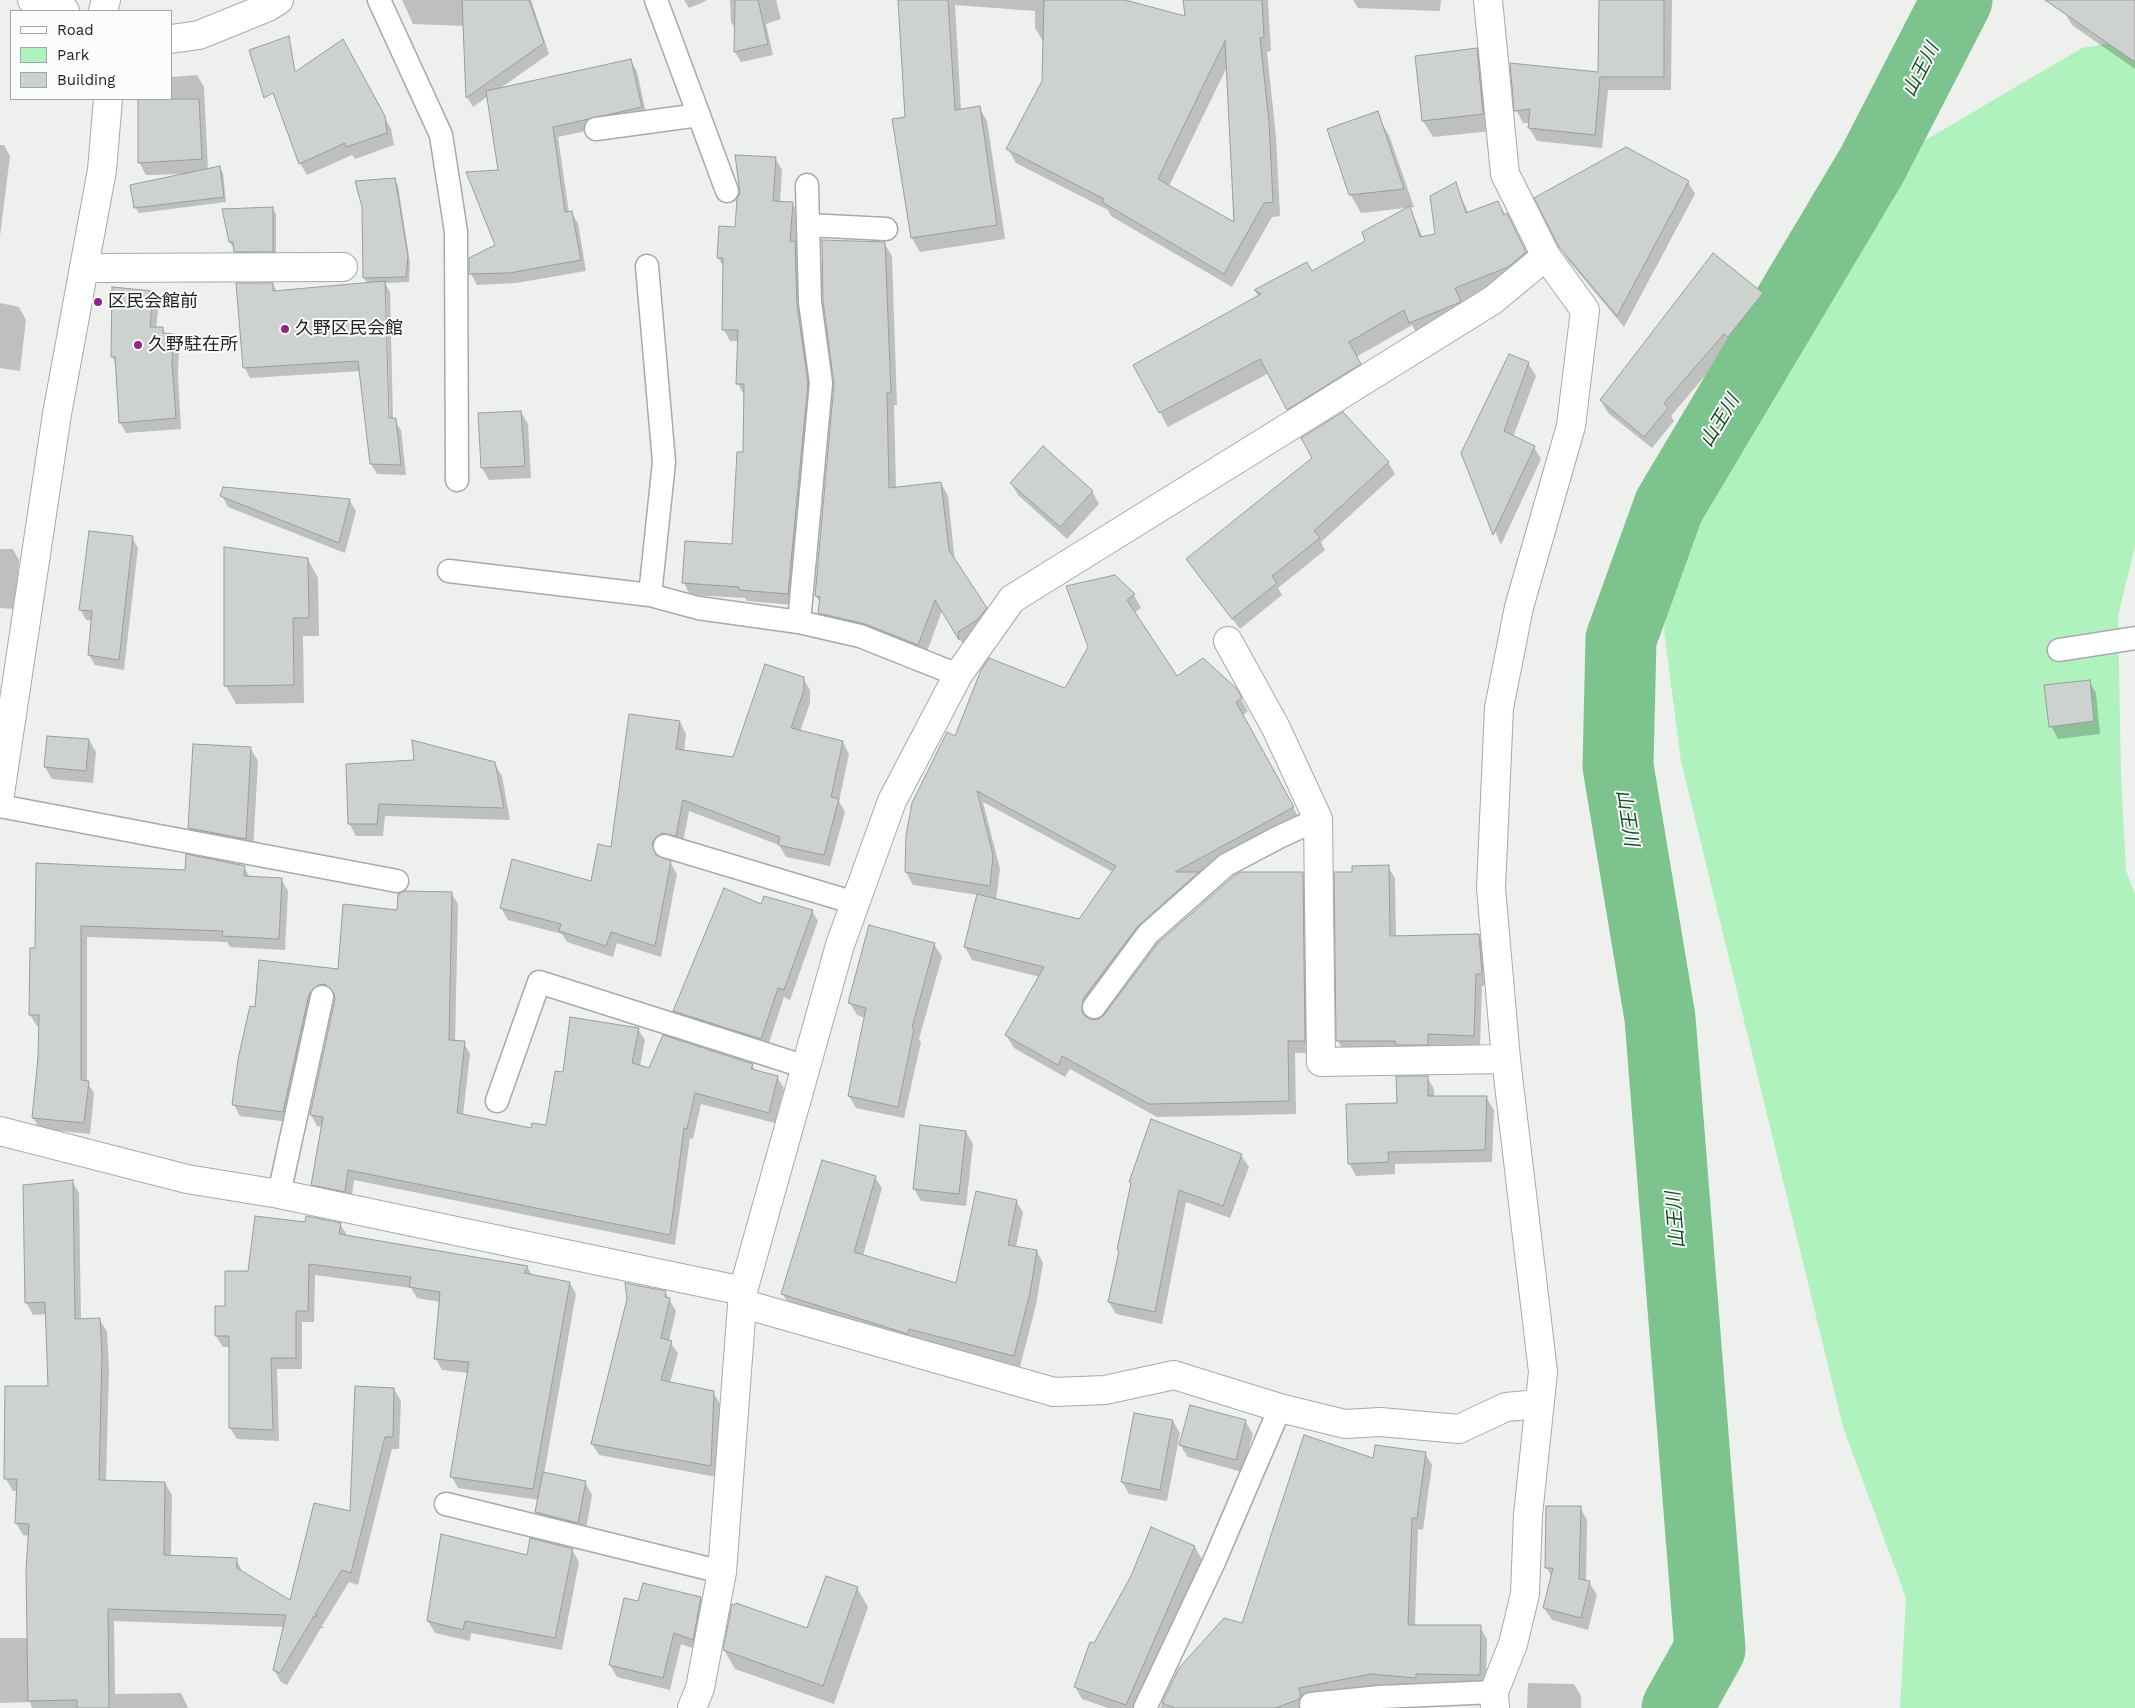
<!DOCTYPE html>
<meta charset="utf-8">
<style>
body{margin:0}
#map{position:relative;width:2135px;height:1708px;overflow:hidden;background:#edf0ed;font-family:"Work Sans",sans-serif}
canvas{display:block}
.legend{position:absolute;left:10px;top:10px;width:162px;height:90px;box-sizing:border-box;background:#fafdfb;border:1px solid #a2a5a3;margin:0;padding:6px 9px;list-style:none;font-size:15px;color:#1f201f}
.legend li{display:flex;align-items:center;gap:10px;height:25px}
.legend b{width:25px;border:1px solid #a2a5a3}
</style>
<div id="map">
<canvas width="2135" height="1708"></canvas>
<ul class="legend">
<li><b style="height:6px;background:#fff"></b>Road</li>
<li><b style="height:14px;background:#aff2be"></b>Park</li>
<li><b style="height:14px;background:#ced2cf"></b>Building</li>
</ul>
</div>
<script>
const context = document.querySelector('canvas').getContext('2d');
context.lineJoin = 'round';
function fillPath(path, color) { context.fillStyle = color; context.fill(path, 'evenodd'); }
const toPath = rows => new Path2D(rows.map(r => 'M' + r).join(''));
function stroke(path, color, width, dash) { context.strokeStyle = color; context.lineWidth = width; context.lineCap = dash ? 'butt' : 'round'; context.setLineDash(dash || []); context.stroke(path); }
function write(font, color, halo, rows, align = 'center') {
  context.font = font + ' "Work Sans","Noto Sans JP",sans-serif'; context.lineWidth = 4; context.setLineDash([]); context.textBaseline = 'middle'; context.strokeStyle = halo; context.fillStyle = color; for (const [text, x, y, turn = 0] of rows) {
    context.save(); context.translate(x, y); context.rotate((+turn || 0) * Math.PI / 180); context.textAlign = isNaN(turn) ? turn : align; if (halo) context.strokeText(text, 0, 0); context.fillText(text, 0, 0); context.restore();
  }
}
const green = toPath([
 [2135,39,2135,546,2118,616,2121,776,2126,871,2135,894,2135,1708,1900,1708,1906,1598,1843,1427,1681,761,1664,631,1677,497,1757,310,1922,142,2082,48]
]);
const shadow = toPath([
 [402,0,531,0,549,54,499,89,630,60,637,71,647,118,558,137,569,213,571,213,578,223,586,271,516,283,477,285,471,274,497,246,499,171,488,96,473,107,467,97,464,26,413,24],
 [684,0,705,0,706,1,689,8],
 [730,0,776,0,781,19,766,24,773,55,741,62,735,52,736,30,731,22],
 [899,0,1120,0,1187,17,1184,0,1268,0,1271,51,1267,52,1276,137,1280,216,1272,217,1232,287,1111,216,1108,210,1016,163,1008,149,1043,81,1044,43,1035,28,1035,11,955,5,961,110,979,107,987,121,1005,239,920,252,912,238],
 [1228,65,1236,224,1169,186],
 [1353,0,1441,0,1440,11,1358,8],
 [1601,0,1672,0,1671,90,1608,90,1602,148,1537,141,1529,128,1529,123,1523,123,1516,110,1600,73],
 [2074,0,2135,0,2135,69,2072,25,2065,13],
 [1476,50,1486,66,1492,131,1433,137,1423,121,1416,57],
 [361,73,391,129,394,145,355,159,352,155,307,175,300,163],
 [197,75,204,87,208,170,219,167,223,173,226,202,139,213,135,207,189,174,146,175,139,162,139,99,171,99,171,77],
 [1378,117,1389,135,1414,207,1361,213,1350,194],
 [0,145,4,145,10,156,0,236],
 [775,158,782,170,780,202,792,203,799,215,797,246,801,254,814,396,794,605,747,601,745,598,690,595,684,583,733,545,744,454,744,395,738,384,739,341,730,341,724,330,724,267,718,258],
 [394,179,398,185,410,263,409,282,385,283,390,292,393,419,401,430,406,475,377,474,371,464,361,371,250,378,245,368,238,284,273,284,277,292,368,284,364,278,363,207],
 [384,291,386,291,390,424,388,424],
 [1688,182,1695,194,1624,327,1568,260,1561,247],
 [1455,184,1469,214,1497,202,1515,229,1534,267,1419,337,1412,325,1356,357,1368,379,1296,424,1269,373,1168,427,1134,365,1259,297,1255,291,1306,264,1311,273,1366,242,1410,208,1423,238,1436,235],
 [272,208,276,214,276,257,238,257,230,242],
 [884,243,892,256,897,405,894,405,896,488,941,483,948,496,955,562,993,621,965,648,942,611,925,657,826,625,819,613,820,603,816,596],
 [1713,255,1762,294,1769,306,1735,348,1731,345,1671,416,1674,421,1652,448,1608,413,1601,401],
 [153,292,159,303,156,328,163,329,166,335,172,335,179,346,178,374,181,429,126,433,120,422,116,364,112,356],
 [0,303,19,307,26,320,20,371,0,368],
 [1528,363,1536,376,1513,437,1534,447,1541,459,1501,545,1462,453],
 [521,412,528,424,531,478,489,480,482,468],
 [1388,462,1395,474,1321,542,1325,550,1278,588,1282,595,1240,629,1188,560],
 [1011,483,1092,491,1099,504,1067,539,1018,495],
 [222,496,350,501,356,511,345,553,228,507],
 [132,537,138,548,124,670,95,665,89,655,93,621,86,620,80,609],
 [0,549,13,549,19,560,15,609,0,608],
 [308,559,318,578,319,636,303,636,304,703,236,704,226,686],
 [1114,576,1134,595,1141,608,1134,613,1177,678,1236,690,1248,711,1243,715,1300,820,1199,875,1090,1012,1089,1020,1099,1020,1302,873,1310,886,1312,1053,1295,1053,1296,1114,1157,1117,1070,1069,1065,1077,1014,1048,1006,1035,1040,977,972,960,965,947,978,895,913,885,906,872,956,738,1065,689,1090,647],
 [983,802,1113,872,1079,921,996,900,1000,869],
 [803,678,810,690,810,703,800,732,843,742,849,754,839,801,845,812,830,866,786,857,779,845,689,811,682,847,662,849,658,855,659,858,670,862,677,874,661,957,617,943,613,957,567,942,562,934,508,920,501,908,592,883,680,722,686,734,684,751,734,758],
 [2089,681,2096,693,2100,734,2058,739,2051,726],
 [89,740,96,752,93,783,52,779,45,767],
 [251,749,258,761,253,851,196,840,189,828],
 [494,763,502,776,510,820,385,816,383,836,356,836,349,823,348,765],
 [244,867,250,878,281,879,288,891,285,950,230,947,227,942,87,937,87,1082,94,1093,90,1134,40,1129,33,1118,40,1026,37,1026,30,1015,31,949,36,949,186,871],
 [1388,867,1395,878,1396,937,1479,936,1485,947,1488,985,1482,986,1480,1047,1434,1045,1434,1056,1344,1052,1338,1041],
 [451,893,458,904,455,1042,464,1043,470,1054,463,1115,532,1129,548,1126,564,1073,638,1029,645,1040,640,1066,650,1070,752,1065,756,1071,777,1077,784,1088,775,1123,701,1104,693,1139,690,1138,675,1245,354,1180,351,1202,319,1196,312,1184,322,1127,317,1126,311,1115,336,997,324,995,289,1122,240,1116,234,1105,256,1008,339,970,399,911],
 [762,906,812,911,818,921,790,1000,784,997,767,1049,680,1021,674,1011],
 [934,944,942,957,919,1039,921,1042,904,1118,856,1108,849,1096,866,1018,857,1015,850,1003],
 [1427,1077,1434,1089,1434,1098,1486,1097,1494,1110,1492,1162,1395,1164,1395,1174,1356,1176,1349,1163,1398,1104],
 [966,1132,973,1144,966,1206,921,1201,914,1189],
 [1241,1155,1249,1167,1230,1218,1186,1202,1162,1324,1116,1314,1109,1302,1132,1185,1130,1182],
 [875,1177,882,1188,863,1256,957,1284,1016,1201,1023,1212,1016,1247,1037,1251,1043,1263,1036,1305,1020,1367,789,1305,782,1293],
 [72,1181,79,1193,81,1320,99,1319,107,1331,109,1368,106,1482,165,1483,172,1495,171,1557,236,1559,243,1573,291,1602,351,1513,394,1389,401,1401,399,1449,392,1449,358,1585,349,1582,322,1626,324,1628,321,1628,287,1685,281,1682,274,1670,285,1627,114,1621,115,1694,181,1693,188,1708,32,1708,30,1702,0,1703,0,1638,28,1638,30,1536,23,1535,16,1523,18,1491,13,1491,6,1479,49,1388,47,1314,33,1315,26,1302],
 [306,1224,340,1224,347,1235,527,1267,533,1276,570,1283,576,1294,544,1474,585,1482,592,1495,585,1535,544,1525,537,1512,539,1500,458,1488,452,1477,468,1373,442,1370,436,1359,440,1302,417,1298,411,1288,315,1275,314,1322,302,1322,302,1369,277,1369,279,1441,237,1439,230,1428,230,1347,223,1347,216,1336,227,1307,249,1272],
 [665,1292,676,1311,669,1341,678,1353,670,1383,713,1392,720,1404,717,1477,599,1455,592,1444],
 [1173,1421,1180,1433,1167,1501,1129,1494,1122,1482],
 [1245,1421,1253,1434,1242,1472,1188,1457,1180,1445],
 [1425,1453,1432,1465,1423,1530,1418,1529,1415,1626,1480,1627,1487,1639,1486,1687,1309,1708,1160,1708,1180,1668,1243,1625,1374,1460],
 [1580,1507,1587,1520,1586,1582,1589,1582,1597,1595,1588,1630,1552,1620,1544,1608,1552,1577,1546,1567],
 [1195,1547,1202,1559,1138,1708,1108,1708,1082,1699,1075,1687,1095,1645],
 [572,1550,579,1562,562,1650,471,1633,470,1641,435,1633,428,1621,528,1556],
 [857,1588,868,1607,834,1704,735,1669,724,1650,808,1630],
 [701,1598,708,1610,700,1651,681,1644,670,1690,617,1677,610,1665,639,1602],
 [1528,1683,1574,1684,1581,1696,1581,1708,1527,1708]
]);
const river = toPath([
 [1677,1708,1710,1649,1660,1018,1618,766,1621,639,1669,506,1872,165,1957,0]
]);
const building = toPath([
 [462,0,529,0,544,43,466,98,462,0],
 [735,0,758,0,768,44,734,52,735,0],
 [898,0,948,0,955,110,980,106,997,225,911,238,892,119,905,117,898,0],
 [1044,0,1125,0,1185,16,1183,0,1262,0,1264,37,1260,38,1269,122,1273,202,1264,203,1224,274,1102,202,1104,199,1006,149,1042,81,1044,0],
 [1225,41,1234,222,1158,179,1225,41],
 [1599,0,1664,0,1664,77,1600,77,1595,135,1528,128,1530,109,1514,111,1510,63,1598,72,1599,0],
 [2045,0,2135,0,2135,62,2045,0],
 [289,36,295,72,343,39,385,116,387,133,346,147,345,143,299,164,273,93,264,98,249,50,289,36],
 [1477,48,1483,114,1422,121,1415,56,1477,48],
 [631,59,642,107,553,127,565,212,572,211,581,260,509,273,469,274,469,258,495,245,466,172,498,170,486,91,631,59],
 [138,99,199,99,202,159,138,163,138,99],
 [1378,111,1404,189,1349,195,1327,129,1378,111],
 [1626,147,1689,181,1617,316,1559,247,1534,198,1626,147],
 [735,155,776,157,773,201,793,202,790,242,795,241,797,304,808,383,788,594,739,590,739,587,682,583,685,541,732,544,737,452,743,452,744,384,736,384,738,330,722,330,723,258,717,258,719,226,735,227,737,199,740,193,735,155],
 [220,166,224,197,134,208,130,185,220,166],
 [395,178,408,256,406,277,363,278,362,207,355,181,395,178],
 [1456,182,1466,213,1498,201,1504,215,1507,213,1526,252,1508,267,1455,288,1461,302,1458,303,1409,323,1404,310,1349,342,1361,364,1287,410,1260,359,1159,413,1133,365,1261,294,1254,290,1307,262,1312,271,1365,241,1362,232,1410,206,1420,237,1435,234,1430,196,1456,182],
 [273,207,273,252,234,252,233,242,229,242,222,209,273,207],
 [822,240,885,242,891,393,887,393,889,488,941,482,949,550,987,608,977,620,958,632,959,640,935,600,918,645,865,624,818,613,820,597,815,596,834,384,823,301,822,240],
 [1713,253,1763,293,1728,337,1724,334,1664,403,1668,408,1644,437,1600,400,1713,253],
 [385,281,389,418,396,418,401,465,370,464,358,361,243,368,236,283,273,283,273,291,385,281],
 [112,287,153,291,150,327,163,327,163,333,173,334,172,363,176,418,119,423,115,357,111,357,112,287],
 [1509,354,1529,362,1504,431,1535,446,1493,535,1461,453,1509,354],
 [521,411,525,466,481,468,478,413,521,411],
 [1343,412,1389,462,1314,531,1320,538,1272,576,1277,583,1232,619,1186,559,1312,458,1301,438,1343,412],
 [1043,446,1093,491,1060,527,1010,483,1043,446],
 [223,487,350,499,339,543,220,496,223,487],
 [89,531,133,536,119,660,88,655,92,611,79,610,89,531],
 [224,547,308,558,309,618,293,618,294,685,224,686,224,547],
 [1115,575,1135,594,1127,600,1177,676,1203,658,1237,689,1242,698,1236,702,1294,807,1175,872,1199,872,1138,926,1083,999,1082,1012,1086,1017,1092,1020,1099,1019,1104,1015,1158,943,1234,876,1241,872,1303,872,1305,1041,1288,1041,1289,1101,1149,1104,1062,1056,1058,1065,1005,1035,1044,967,964,947,977,894,1079,919,1116,866,977,791,993,855,990,886,905,872,906,835,912,803,947,732,955,736,981,670,989,658,1065,688,1088,647,1066,586,1115,575],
 [765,664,804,677,804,690,791,728,843,741,831,797,839,799,824,855,778,845,780,837,683,800,676,836,662,833,656,837,652,843,656,855,671,861,655,946,611,932,606,946,559,931,561,924,500,908,512,859,591,881,598,844,611,847,629,714,680,721,676,749,733,757,765,664],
 [2090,680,2094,721,2049,727,2044,685,2090,680],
 [47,736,89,739,86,771,44,767,47,736],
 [412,740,495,762,504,808,379,804,377,824,348,824,346,764,414,760,412,740],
 [193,744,251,747,246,839,188,828,193,744],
 [186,854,245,866,244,876,282,878,279,939,222,936,223,931,81,926,81,1080,89,1081,84,1123,32,1118,38,1058,39,1015,29,1015,30,948,35,948,36,863,185,870,186,854],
 [1389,865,1390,936,1479,934,1482,974,1476,974,1474,1036,1428,1034,1428,1045,1396,1045,1395,1041,1336,1041,1334,872,1352,872,1352,866,1389,865],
 [724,888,761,904,764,896,813,910,784,990,778,988,761,1039,673,1011,724,888],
 [405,891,452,892,449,1040,465,1041,457,1113,531,1128,532,1123,546,1125,555,1071,563,1072,570,1017,639,1028,632,1063,649,1068,663,1035,753,1064,751,1069,778,1076,769,1113,695,1093,687,1129,684,1128,670,1235,348,1170,345,1192,311,1185,323,1117,310,1115,335,999,334,993,325,984,318,985,309,994,283,1112,232,1105,238,1059,250,1006,255,1007,259,960,338,969,343,904,397,910,398,894,405,891],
 [869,925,935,943,912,1028,914,1029,898,1107,848,1096,866,1008,848,1003,869,925],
 [1396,1076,1428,1076,1428,1096,1487,1096,1485,1150,1388,1152,1389,1162,1348,1164,1346,1104,1397,1103,1396,1076],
 [1151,1119,1242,1154,1223,1206,1179,1190,1155,1312,1108,1302,1119,1251,1117,1250,1131,1183,1129,1182,1151,1119],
 [920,1125,966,1131,959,1194,913,1189,920,1125],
 [822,1160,876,1176,854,1252,956,1283,976,1191,1017,1200,1008,1245,1037,1250,1030,1293,1014,1356,909,1329,908,1334,781,1294,822,1160],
 [73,1180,75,1319,100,1318,102,1355,99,1480,165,1482,164,1555,237,1558,237,1568,290,1600,314,1503,350,1511,355,1386,394,1388,393,1437,385,1437,351,1573,342,1570,315,1614,318,1616,314,1616,280,1673,273,1670,286,1615,108,1609,109,1708,77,1708,77,1700,28,1701,26,1570,29,1524,15,1523,17,1479,4,1479,5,1386,48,1386,45,1302,25,1303,23,1185,73,1180],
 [255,1216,305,1222,306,1216,341,1223,339,1234,528,1266,524,1273,570,1282,533,1489,450,1477,469,1362,434,1359,440,1292,409,1287,411,1277,309,1264,308,1311,296,1311,296,1358,271,1358,273,1430,229,1428,229,1336,215,1336,215,1306,225,1306,225,1271,248,1271,255,1216],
 [625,1283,666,1291,665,1297,670,1298,661,1338,672,1341,661,1380,714,1391,711,1466,591,1444,627,1299,625,1283],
 [1190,1405,1246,1420,1236,1460,1179,1445,1190,1405],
 [1134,1413,1173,1420,1160,1490,1121,1482,1134,1413],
 [1304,1435,1373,1458,1375,1445,1426,1452,1417,1518,1412,1518,1408,1625,1481,1625,1480,1675,1416,1674,1416,1678,1371,1674,1299,1688,1301,1696,1299,1699,1276,1708,1175,1708,1162,1703,1179,1668,1224,1618,1242,1623,1304,1435],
 [543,1472,586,1481,578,1523,535,1512,543,1472],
 [1546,1506,1581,1506,1579,1579,1590,1581,1581,1618,1543,1608,1553,1568,1545,1568,1546,1506],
 [1151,1527,1195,1546,1126,1705,1074,1687,1090,1642,1094,1643,1131,1576,1151,1527],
 [441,1534,527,1555,530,1538,573,1549,555,1638,465,1621,463,1630,427,1621,441,1534],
 [826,1576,858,1587,823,1686,723,1650,732,1604,735,1605,736,1603,807,1628,826,1576],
 [643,1583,701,1597,693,1640,674,1633,663,1678,609,1665,624,1598,638,1601,643,1583]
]);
const lane = toPath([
 [379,0,441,135,456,232,457,480],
 [656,0,727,191],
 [596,129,699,115],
 [808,225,886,229],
 [647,266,664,462,650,595],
 [449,571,650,595,698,608,799,622,860,636,958,675],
 [799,622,821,383,810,302,807,185],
 [2059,650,2135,638],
 [0,806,397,881],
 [665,846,855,903],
 [1094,1007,1148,934,1226,865,1279,837,1318,819],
 [497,1101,539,982,806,1067],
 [279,1194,322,997],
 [446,1504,722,1572],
 [1311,1704,1380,1697,1494,1692],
 [1145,1708,1214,1562,1280,1408]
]);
const street = toPath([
 [103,11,106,0],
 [171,39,199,35,268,7,279,0],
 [84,268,343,267],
 [1228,641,1276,728,1318,819,1321,1062,1506,1059],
 [0,1131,187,1179,279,1194,743,1291],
 [744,1304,1054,1392,1105,1390,1174,1375,1280,1408,1345,1424,1380,1422,1459,1429,1506,1407,1539,1404],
 [692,1708,700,1688,722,1572,743,1291,840,945,892,801,958,675,1012,599,1493,300,1546,256,1505,174,1488,0],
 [1495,1708,1494,1692,1513,1644,1525,1594,1528,1515,1543,1372,1506,1059,1491,888,1499,708,1519,607,1571,426,1585,310,1546,256]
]);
const secondary = toPath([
 [32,0,65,11],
 [0,794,57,414,102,170,108,99]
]);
const markers = [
 [98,302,5,"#91268a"],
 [285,329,5,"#91268a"],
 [138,345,5,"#91268a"]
];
const poiNames = [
 ["区民会館前",108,302],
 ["久野区民会館",295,329],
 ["久野駐在所",148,345]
];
const waterNames = [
 ["山王川",1921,70,-63],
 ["山王川",1720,421,-59],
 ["山王川",1627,818,81],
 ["山王川",1676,1220,-95]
];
fillPath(green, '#aff2be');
fillPath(shadow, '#0003');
stroke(river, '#7dc38e', 71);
fillPath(building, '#ced2cf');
stroke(building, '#9a9d9a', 1);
stroke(lane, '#a7aaa7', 25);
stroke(street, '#a7aaa7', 30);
stroke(secondary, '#a7aaa7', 30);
stroke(lane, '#fff', 22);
stroke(street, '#fff', 28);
stroke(secondary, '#fff', 28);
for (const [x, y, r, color] of markers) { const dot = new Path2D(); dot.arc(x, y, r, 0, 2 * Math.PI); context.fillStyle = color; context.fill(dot); stroke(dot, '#fafdfb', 2); }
write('18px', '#1f201f', '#fafdfb', poiNames, 'left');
write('italic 19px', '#164926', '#fafdfb', waterNames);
</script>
